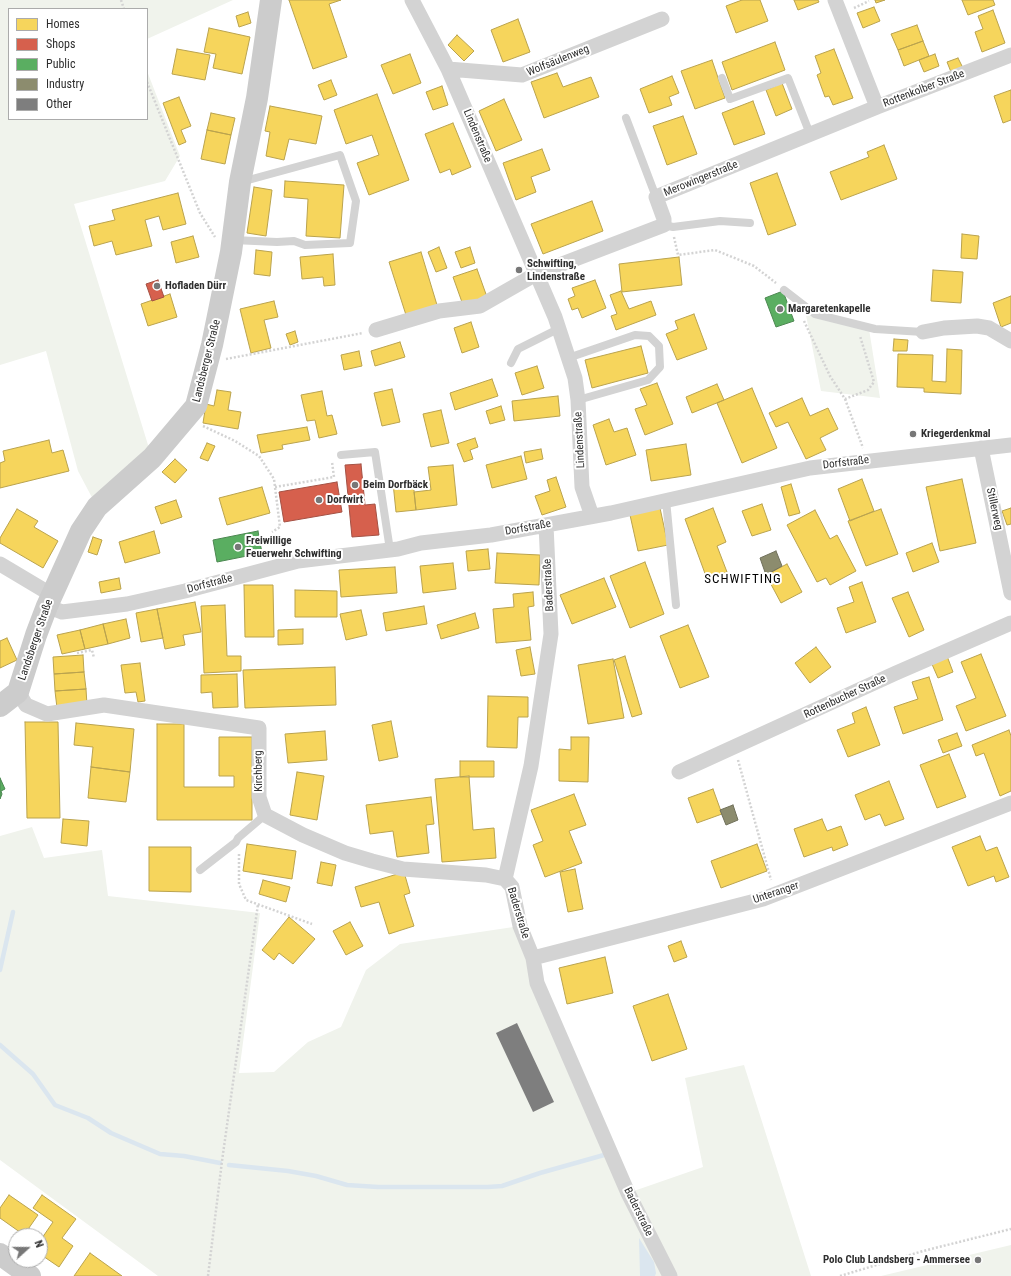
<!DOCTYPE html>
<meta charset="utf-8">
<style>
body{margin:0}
#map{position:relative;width:1011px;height:1276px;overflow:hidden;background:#fff;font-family:"Roboto Condensed",sans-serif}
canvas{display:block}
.legend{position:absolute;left:8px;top:8px;width:140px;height:112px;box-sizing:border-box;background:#fff;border:1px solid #ababab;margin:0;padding:5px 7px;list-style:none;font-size:12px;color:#2e2e2e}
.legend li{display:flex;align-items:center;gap:8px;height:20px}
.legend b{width:20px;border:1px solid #ababab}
.north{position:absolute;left:8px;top:1228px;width:40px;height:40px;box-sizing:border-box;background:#fff;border:1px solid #ababab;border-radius:50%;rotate:69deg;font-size:11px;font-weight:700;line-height:16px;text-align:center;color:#2e2e2e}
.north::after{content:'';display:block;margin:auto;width:14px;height:18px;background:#777;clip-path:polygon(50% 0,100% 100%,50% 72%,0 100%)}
</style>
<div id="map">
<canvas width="1011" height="1276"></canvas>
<ul class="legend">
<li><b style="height:11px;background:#f6d55c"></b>Homes</li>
<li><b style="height:11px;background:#d6604d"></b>Shops</li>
<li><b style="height:11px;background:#5aae61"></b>Public</li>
<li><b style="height:11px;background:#8c8c6e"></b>Industry</li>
<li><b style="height:11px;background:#7e7e7e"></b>Other</li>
</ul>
<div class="north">N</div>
</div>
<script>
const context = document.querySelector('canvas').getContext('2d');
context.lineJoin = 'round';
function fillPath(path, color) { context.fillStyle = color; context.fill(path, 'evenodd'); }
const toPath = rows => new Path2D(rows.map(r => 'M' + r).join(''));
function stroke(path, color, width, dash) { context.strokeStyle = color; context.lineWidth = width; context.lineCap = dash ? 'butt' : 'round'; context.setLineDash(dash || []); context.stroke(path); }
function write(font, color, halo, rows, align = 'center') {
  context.font = font + ' "Roboto Condensed",sans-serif'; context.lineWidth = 4; context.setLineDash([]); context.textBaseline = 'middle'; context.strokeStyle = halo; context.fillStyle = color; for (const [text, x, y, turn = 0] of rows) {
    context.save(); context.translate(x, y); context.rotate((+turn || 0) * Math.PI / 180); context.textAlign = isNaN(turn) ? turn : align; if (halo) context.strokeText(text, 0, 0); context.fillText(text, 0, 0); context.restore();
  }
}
const green = toPath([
 [0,0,233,0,147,39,147,9,9,9,9,119,147,119,147,71,180,156,165,181,74,204,152,458,97,507,78,471,46,351,0,365],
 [806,315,869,329,880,398,821,391],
 [32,827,44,858,102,850,108,896,260,913,239,1073,274,1072,308,1042,341,1027,366,970,400,944,520,926,628,1193,703,1167,685,1078,744,1065,811,1276,158,1276,0,1160,0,836],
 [1011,1245,1011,1276,881,1276]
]);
const water = toPath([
 [639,1238,654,1262,656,1273,655,1276,640,1276]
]);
const homes = toPath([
 [289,0,341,0,329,4,347,57,313,69,289,0],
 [742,0,760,0,768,21,736,33,726,6,742,0],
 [794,0,818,0,819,2,798,10,794,0],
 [875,0,885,0,876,3,875,0],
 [962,0,993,0,995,5,968,15,962,0],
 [874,7,880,21,863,28,857,13,874,7],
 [993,10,1005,43,982,52,975,32,983,29,978,16,993,10],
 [248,12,251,23,239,27,236,16,248,12],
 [518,19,530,52,503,62,491,30,518,19],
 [917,25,923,41,898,50,891,34,917,25],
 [209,28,250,37,242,74,213,68,216,54,204,52,209,28],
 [457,35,474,51,464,61,448,45,457,35],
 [923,41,929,56,904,66,898,50,923,41],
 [775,42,785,70,732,90,722,62,775,42],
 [177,49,210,55,205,80,172,74,177,49],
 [834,49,853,98,833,105,829,96,825,97,817,75,821,73,815,56,834,49],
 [410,54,421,83,393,94,381,65,410,54],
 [935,54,939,66,924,72,919,60,935,54],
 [958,58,963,68,951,72,947,62,958,58],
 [712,60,725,98,695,109,681,71,712,60],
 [557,73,563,87,591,77,599,97,544,118,531,82,557,73],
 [672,76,679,93,669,97,672,105,649,113,640,89,672,76],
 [331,80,337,95,324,100,318,85,331,80],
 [782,83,792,109,776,116,766,90,782,83],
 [442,86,448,105,433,110,426,92,442,86],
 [1011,90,1011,120,1003,123,994,96,1011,90],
 [377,94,409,180,369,195,357,163,379,155,372,135,346,144,334,110,377,94],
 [179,97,191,126,181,130,186,142,179,145,163,103,179,97],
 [504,99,522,140,496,151,479,111,504,99],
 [753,101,765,134,734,145,722,113,753,101],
 [270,106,322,116,316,144,289,139,284,160,266,156,270,132,265,131,270,106],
 [211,113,235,118,231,135,207,130,211,113],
 [683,116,697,154,667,165,653,126,683,116],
 [453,123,471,167,452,175,450,169,440,173,425,134,453,123],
 [207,130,231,135,225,164,201,159,207,130],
 [884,145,897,179,841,200,830,172,869,157,867,152,884,145],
 [542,149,550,170,531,177,536,192,516,200,503,163,542,149],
 [777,173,796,225,768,235,750,183,777,173],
 [285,181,344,185,340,238,306,236,308,199,284,197,285,181],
 [254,187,272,190,266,236,247,233,254,187],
 [178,193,186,224,163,230,159,216,145,220,152,246,116,255,112,241,94,246,89,226,115,220,112,210,178,193],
 [592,201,603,231,543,254,531,224,592,201],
 [962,234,979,236,977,259,961,258,962,234],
 [193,236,199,257,176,263,171,242,193,236],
 [439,247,447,268,436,272,428,252,439,247],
 [470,247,475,263,461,268,455,252,470,247],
 [256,250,272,252,270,276,254,274,256,250],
 [421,252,437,305,406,315,389,262,421,252],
 [333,254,335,285,324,286,323,277,302,279,300,257,333,254],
 [679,257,682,285,622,292,619,264,679,257],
 [477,269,487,297,463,305,453,277,477,269],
 [933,270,963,272,961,303,931,301,933,270],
 [595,280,606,308,582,318,578,308,572,310,568,299,575,296,572,288,595,280],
 [621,291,629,309,651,301,656,315,616,330,611,316,617,314,610,295,621,291],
 [170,294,177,317,148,326,141,304,170,294],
 [1011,296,1011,323,1001,327,993,303,1011,296],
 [274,301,278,317,264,320,271,348,251,353,240,309,274,301],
 [694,314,707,349,677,360,666,334,678,329,675,321,694,314],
 [471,322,479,347,462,353,454,328,471,322],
 [295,331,298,342,290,345,286,334,295,331],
 [894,339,908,340,907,351,893,351,894,339],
 [400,342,405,357,375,366,371,351,400,342],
 [641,346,648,373,592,388,585,360,641,346],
 [947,349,962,350,961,394,924,392,924,388,897,387,898,354,933,355,932,381,946,382,947,349],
 [359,351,362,366,344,370,341,355,359,351],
 [537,366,544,388,522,395,515,373,537,366],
 [492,379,498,396,455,410,450,393,492,379],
 [657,383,673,424,645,435,635,409,647,405,640,389,657,383],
 [717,384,724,400,692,413,686,397,717,384],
 [752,388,777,448,742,463,717,403,752,388],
 [392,389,400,422,382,426,374,393,392,389],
 [217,390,231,392,228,410,241,412,238,429,203,423,206,404,214,406,217,390],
 [322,391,327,416,332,415,337,434,319,438,315,420,307,421,301,395,322,391],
 [558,396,560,416,514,421,512,401,558,396],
 [802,398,810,416,828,408,838,429,820,438,826,450,806,459,788,422,776,427,769,413,802,398],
 [501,406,505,420,490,424,486,411,501,406],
 [441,410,449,443,431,447,423,414,441,410],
 [609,419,614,432,627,428,636,455,606,465,593,425,609,419],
 [307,427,310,440,282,445,283,449,261,453,257,435,307,427],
 [475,438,478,447,470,450,473,459,464,462,457,444,475,438],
 [49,440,52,453,63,450,69,471,0,488,0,463,5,461,3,451,49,440],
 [207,443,215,446,208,461,200,458,207,443],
 [686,444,691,475,651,481,646,450,686,444],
 [541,449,543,459,526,463,524,452,541,449],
 [521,456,527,479,492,488,486,465,521,456],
 [175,459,187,470,175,483,162,472,175,459],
 [453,465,457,505,416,510,414,492,431,490,428,467,453,465],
 [556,477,566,507,542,515,535,496,550,491,547,480,556,477],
 [862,479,874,511,850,521,838,489,862,479],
 [962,479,976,543,940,551,926,487,962,479],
 [413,481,416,510,396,512,393,483,413,481],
 [791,484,800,513,789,516,781,487,791,484],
 [262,487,270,513,227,525,219,498,262,487],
 [176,500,182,517,161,524,155,507,176,500],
 [762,504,771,530,752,536,742,511,762,504],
 [660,508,668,545,638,551,630,515,660,508],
 [713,508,726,542,717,546,727,572,707,579,685,519,713,508],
 [1011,508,1011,524,1007,525,1002,511,1011,508],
 [17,509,38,521,34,527,58,541,43,568,0,543,0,538,17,509],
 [881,509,898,554,866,566,848,521,881,509],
 [815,510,830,539,837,535,856,571,830,585,826,578,817,582,787,525,815,510],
 [154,531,160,553,125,563,119,542,154,531],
 [93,537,102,540,97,555,88,552,93,537],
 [932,543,939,562,913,572,906,553,932,543],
 [488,549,490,569,468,571,466,551,488,549],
 [497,553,540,555,539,585,495,583,497,553],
 [645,562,664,614,630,628,610,576,645,562],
 [453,563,456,589,423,593,420,566,453,563],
 [787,564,802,592,781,603,766,575,787,564],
 [395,567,397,593,341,597,339,570,395,567],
 [119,578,121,589,101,593,99,582,119,578],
 [604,578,616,607,572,624,560,595,604,578],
 [862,582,876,622,846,633,837,608,854,602,849,587,862,582],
 [244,585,273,585,274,637,245,637,244,585],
 [295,590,337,591,337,617,295,617,295,590],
 [533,592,534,606,528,607,531,640,496,643,493,609,514,607,513,594,533,592],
 [908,592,924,630,909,637,892,598,908,592],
 [195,602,201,632,183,635,185,645,165,649,157,609,195,602],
 [225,605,227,656,241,656,241,671,204,673,201,606,225,605],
 [424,606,427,624,386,631,383,613,424,606],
 [157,609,163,638,141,642,136,613,157,609],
 [361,610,367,635,346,640,340,614,361,610],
 [475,613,479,628,441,639,437,625,475,613],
 [126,619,130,638,108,644,103,624,126,619],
 [103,624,108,644,85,649,80,630,103,624],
 [688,625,709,677,680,688,660,636,688,625],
 [303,629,303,644,278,645,278,630,303,629],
 [80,630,85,649,62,654,57,635,80,630],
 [7,638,17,660,0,668,0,641,7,638],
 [530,647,535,674,521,676,516,650,530,647],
 [816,647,831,667,810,683,795,663,816,647],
 [981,654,1006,716,966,731,956,706,976,698,961,662,981,654],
 [83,655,84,672,54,674,53,657,83,655],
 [625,656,642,714,632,717,614,660,625,656],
 [947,656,953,672,938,678,931,662,947,656],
 [613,659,624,718,588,724,578,665,613,659],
 [140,663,145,701,138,702,136,692,125,693,121,665,140,663],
 [335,667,336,705,245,708,243,670,335,667],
 [84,672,86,689,55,691,54,674,84,672],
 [237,674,238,707,213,708,212,692,201,693,201,675,237,674],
 [929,677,943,720,903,734,894,707,918,699,912,682,929,677],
 [86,689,87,705,57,708,55,691,86,689],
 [488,696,528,697,528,717,518,717,517,748,487,747,488,696],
 [866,707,880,745,848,757,837,730,855,723,852,713,866,707],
 [391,721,398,757,379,761,372,725,391,721],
 [25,722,58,722,60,818,27,818,25,722],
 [76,723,134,729,130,772,91,767,93,747,74,745,76,723],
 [157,724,184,724,184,787,234,787,234,776,219,776,219,737,252,737,252,820,157,820,157,724],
 [1009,730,1011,736,1011,791,1000,796,984,753,976,756,972,745,1009,730],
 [325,731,327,760,288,763,285,734,325,731],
 [957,733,962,746,943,753,938,740,957,733],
 [571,737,589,737,588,782,559,781,559,749,571,750,571,737],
 [949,754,966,797,937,808,920,765,949,754],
 [460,761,494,761,494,777,460,777,460,761],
 [91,767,130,772,126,802,88,798,91,767],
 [297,772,324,776,317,820,290,815,297,772],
 [469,776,473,830,494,828,496,858,442,862,435,779,469,776],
 [889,781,904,819,885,826,880,814,865,820,855,795,889,781],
 [713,789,722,814,697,823,688,798,713,789],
 [574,794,586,825,569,831,582,863,545,877,533,845,543,841,531,810,574,794],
 [431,797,434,824,426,825,429,853,397,857,393,831,370,834,366,805,431,797],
 [63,819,89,821,87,846,61,843,63,819],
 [822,819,827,831,841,826,848,845,833,851,832,847,804,857,794,829,822,819],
 [980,836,986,851,997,847,1009,877,996,882,994,876,968,886,952,847,980,836],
 [247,844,296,851,292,879,243,871,247,844],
 [757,844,767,871,721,888,711,861,757,844],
 [149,847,191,847,191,892,149,891,149,847],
 [321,862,336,865,332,886,317,883,321,862],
 [575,869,583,909,568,912,560,872,575,869],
 [404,872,410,893,404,895,414,926,389,934,379,902,361,907,355,887,404,872],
 [263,880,290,887,286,902,259,894,263,880],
 [289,917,315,939,293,964,279,953,274,960,262,950,289,917],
 [350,922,363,946,346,955,333,931,350,922],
 [681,941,687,957,674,962,668,946,681,941],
 [605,957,613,993,567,1004,559,968,605,957],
 [668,994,687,1049,652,1061,633,1006,668,994],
 [9,1195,38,1215,24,1235,0,1218,0,1208,9,1195],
 [42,1195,76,1219,62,1238,73,1246,59,1267,40,1254,40,1241,53,1222,33,1208,42,1195],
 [90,1253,122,1276,74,1276,90,1253]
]);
const shops = toPath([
 [158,280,164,297,152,301,146,284,158,280],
 [361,464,365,505,375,504,379,535,352,537,345,465,361,464],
 [337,482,342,512,284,522,279,492,337,482]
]);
const public = toPath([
 [783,291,794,321,776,327,765,298,783,291],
 [258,531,262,553,217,562,213,540,258,531],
 [0,778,5,789,1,791,2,794,0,799,0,778]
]);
const industry = toPath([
 [776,551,782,566,766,575,760,558,776,551],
 [733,805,738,820,726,825,720,810,733,805]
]);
const stream = toPath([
 [0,970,13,912],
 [0,1045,33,1074,55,1105,88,1118,111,1133,160,1154,184,1156,220,1163],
 [229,1165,288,1171,316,1176,347,1185,378,1187,488,1187,502,1186,540,1173,604,1155]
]);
const building = toPath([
 [517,1023,554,1102,533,1112,496,1033]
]);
const path = toPath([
 [121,0,124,9],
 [854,8,869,1],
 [147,82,200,213,215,237],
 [674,237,678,255,715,250,754,266,776,283],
 [804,321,830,376,845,399,868,390,874,382,860,336],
 [226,359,363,333],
 [845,399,863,448],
 [203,426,235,441,259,456,274,479,280,527,272,532],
 [275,487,334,477,332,462],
 [77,653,92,650,94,658],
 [738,760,771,880],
 [239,854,239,884,246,900,312,924],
 [208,1276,222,1161,258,904],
 [840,1276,923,1251,1011,1229]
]);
const lane = toPath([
 [722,78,730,99,788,78,810,134],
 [626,118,656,197],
 [664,225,673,227,720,221,750,223],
 [233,240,277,242,294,241,305,245,350,243,356,201,340,155,241,182],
 [784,290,815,314,875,329,923,332],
 [568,358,635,335,649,336,659,346,660,367,648,380,578,400],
 [511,363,518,349,558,329],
 [341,455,375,452,390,550],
 [666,500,676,605],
 [200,870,236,842,238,838,265,815]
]);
const street = toPath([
 [412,0,448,69,555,317,575,378,578,400,582,487,592,516],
 [835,0,877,107,1011,55],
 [448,69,522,75,662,19],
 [376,330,439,311,480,306,536,274,664,225,664,219,656,197,877,107],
 [923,332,944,328,977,326,989,328,1011,341],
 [981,448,1011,593],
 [0,564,52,595],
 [47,606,62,612,127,604,185,591,298,561,398,549,421,543,491,535,546,525,611,513,810,468,1011,445],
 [18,692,26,705,47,714,104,705,259,728,259,797,265,815,303,835,345,853,372,861,403,869,486,875,505,879],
 [679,772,896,673,1011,623],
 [505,879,512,887,520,926,533,958,537,983,628,1193,670,1276],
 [505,879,531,766,551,634,546,525],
 [533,958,763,899,1011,803]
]);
const secondary = toPath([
 [0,706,18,692,36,635,47,606,81,531,97,507,152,458,196,406,212,345,231,252,240,182,257,98,271,0],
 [0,1254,30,1276]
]);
const markers = [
 [519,270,4,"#777"],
 [157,286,4,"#777"],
 [780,309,4,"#777"],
 [913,434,4,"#777"],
 [355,485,4,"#777"],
 [319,500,4,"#777"],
 [238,547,4,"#777"],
 [978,1260,4,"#777"]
];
const streetNames = [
 ["Wolfsäulenweg",558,61,-22],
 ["Rottenkolber Straße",924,89,-21],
 ["Lindenstraße",477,136,67],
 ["Merowingerstraße",701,179,-22],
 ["Landsberger Straße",207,361,-76],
 ["Lindenstraße",580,440,-93],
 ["Dorfstraße",846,463,-7],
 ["Stillerweg",994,509,78],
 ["Dorfstraße",528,528,-10],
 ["Dorfstraße",210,584,-15],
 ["Baderstraße",549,585,-93],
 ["Landsberger Straße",36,640,-71],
 ["Rottenbucher Straße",845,697,-25],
 ["Kirchberg",259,771,-91],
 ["Unteranger",776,893,-19],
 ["Baderstraße",518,913,73],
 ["Baderstraße",638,1212,64]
];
const poiNames = [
 ["Schwifting,",527,264],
 ["Lindenstraße",527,277],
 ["Hofladen Dürr",165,286],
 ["Margaretenkapelle",788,309],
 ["Kriegerdenkmal",921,434],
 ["Beim Dorfbäck",363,485],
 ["Dorfwirt",327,500],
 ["Freiwillige",246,541],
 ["Feuerwehr Schwifting",246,554],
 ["Polo Club Landsberg - Ammersee",970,1260,"right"]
];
const quarterNames = [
 ["SCHWIFTING",743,580]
];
fillPath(green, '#f0f3ec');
fillPath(water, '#dbe6ef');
fillPath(homes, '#f6d55c');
stroke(homes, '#baa34e', 1);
fillPath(shops, '#d6604d');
stroke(shops, '#a45144', 1);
fillPath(public, '#5aae61');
stroke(public, '#4d8852', 1);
fillPath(industry, '#8c8c6e');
stroke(industry, '#70705b', 1);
stroke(stream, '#dbe6ef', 4.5);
fillPath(building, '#7e7e7e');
stroke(path, '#d3d3d3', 2.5, [2, 2]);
stroke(lane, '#d3d3d3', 8);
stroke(street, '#d3d3d3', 15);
stroke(secondary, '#ccc', 22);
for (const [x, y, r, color] of markers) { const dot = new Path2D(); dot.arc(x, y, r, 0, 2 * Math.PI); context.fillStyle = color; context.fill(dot); stroke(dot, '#fff', 1.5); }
write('11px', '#2e2e2e', '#fff', streetNames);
write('bold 11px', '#2e2e2e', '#fff', poiNames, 'left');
context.letterSpacing = '1px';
write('13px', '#000', '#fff', quarterNames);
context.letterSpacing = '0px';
</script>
